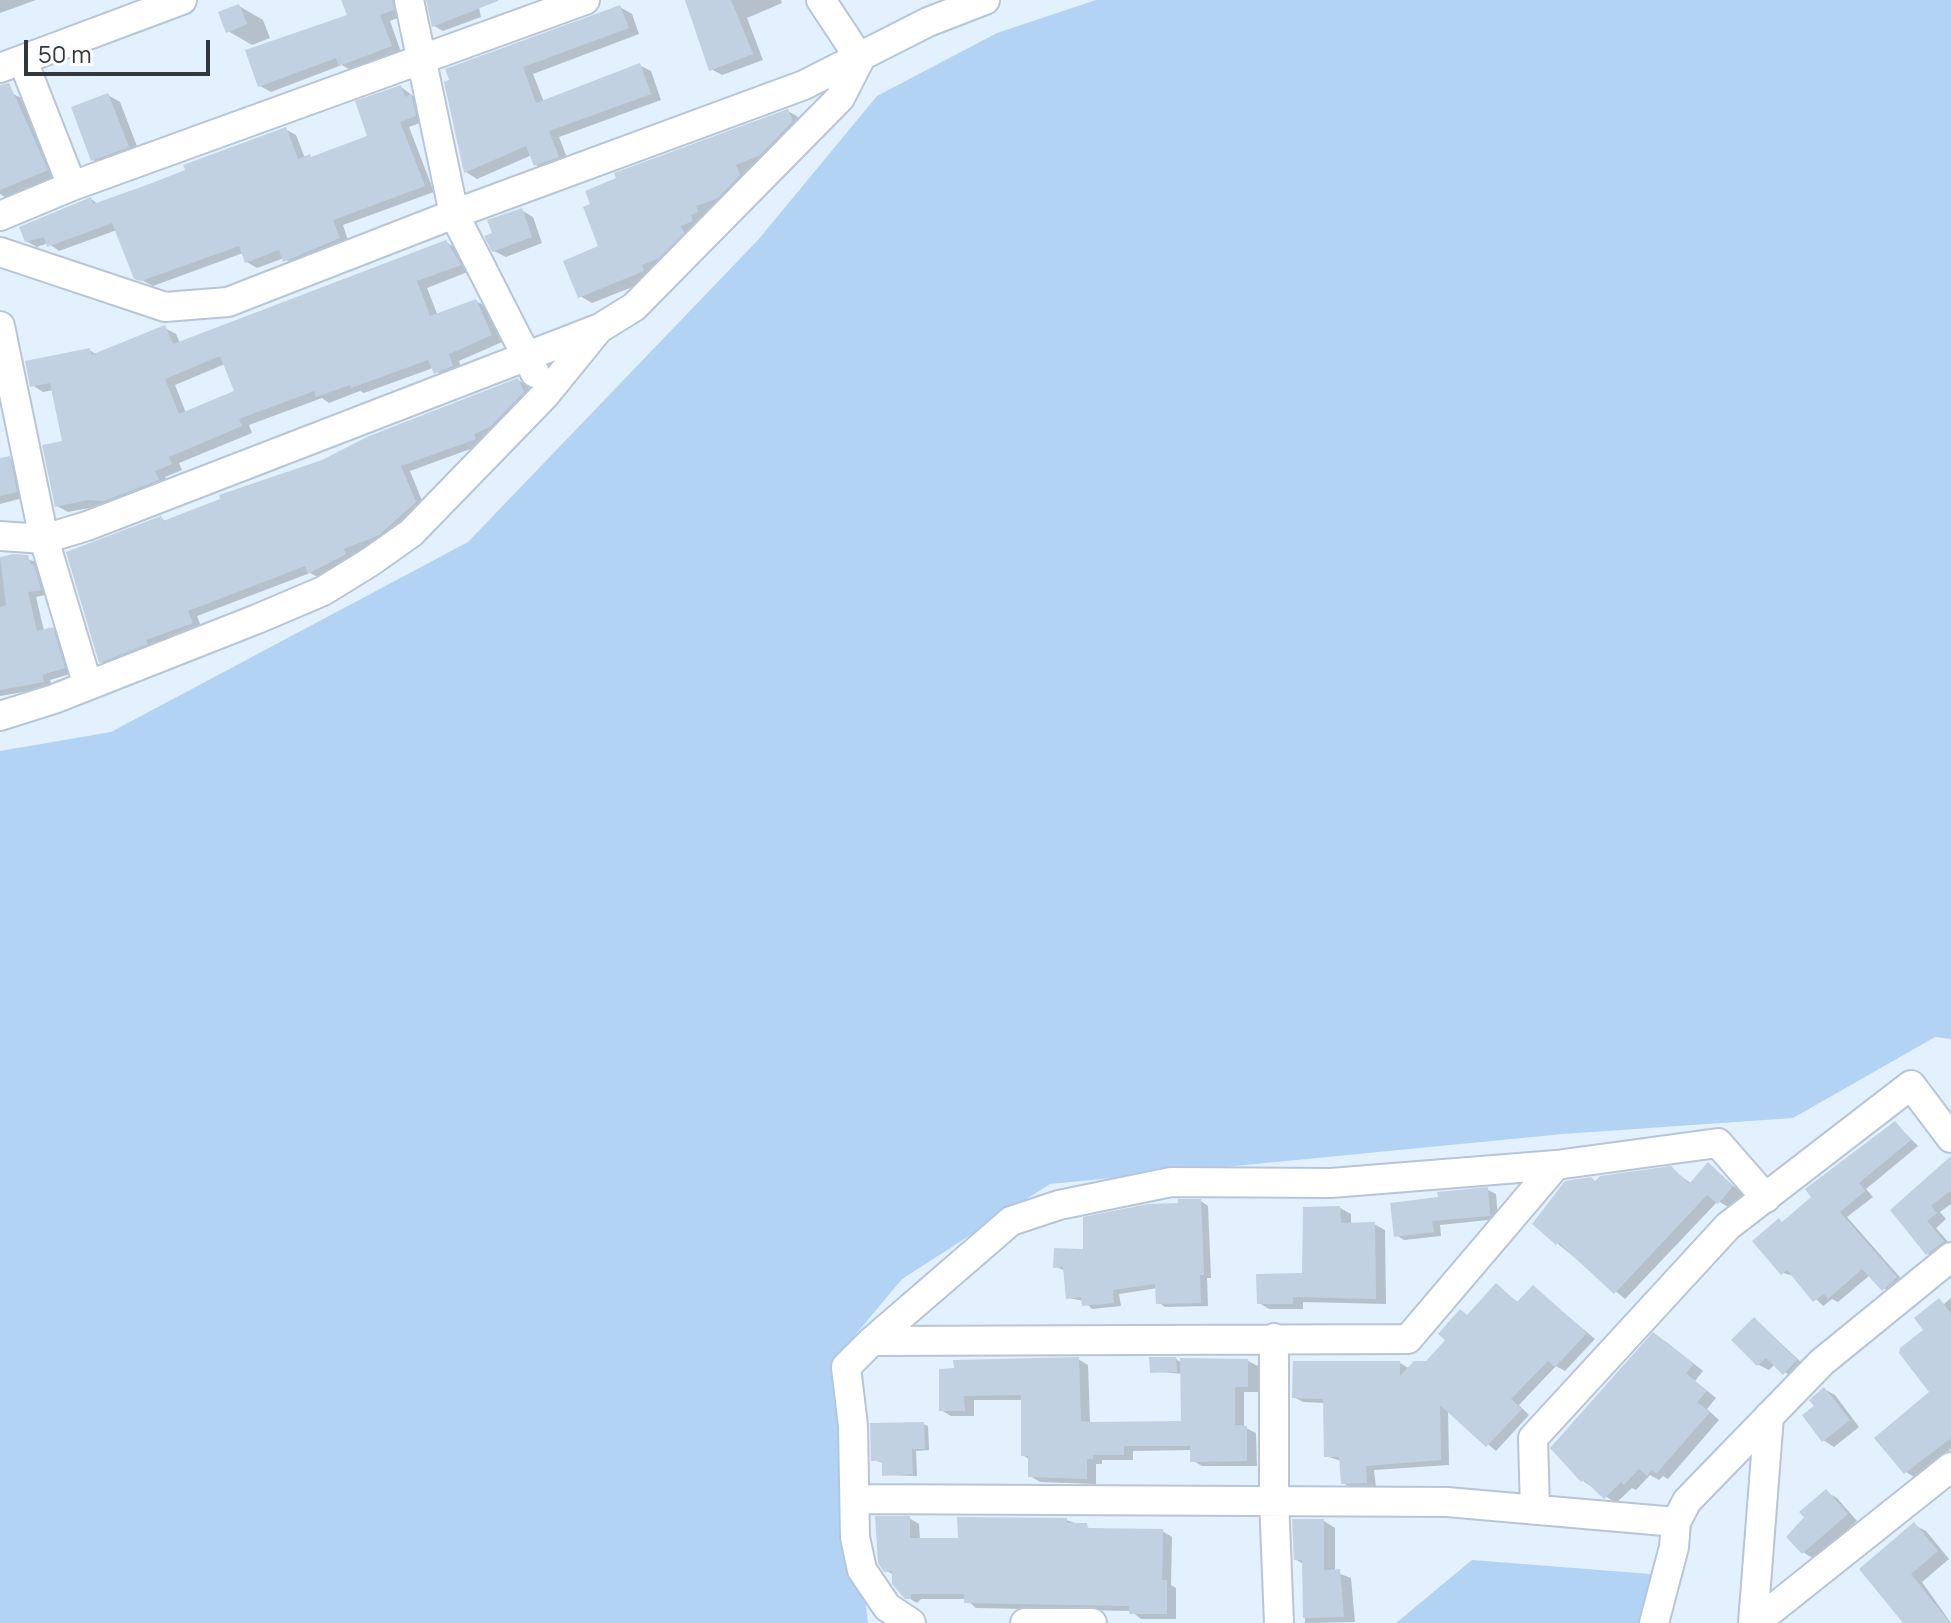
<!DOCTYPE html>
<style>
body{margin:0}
#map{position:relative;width:1951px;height:1623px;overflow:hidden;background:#e3f0fe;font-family:Manrope,sans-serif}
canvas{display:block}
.scale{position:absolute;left:24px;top:40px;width:186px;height:36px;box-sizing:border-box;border:4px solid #30373d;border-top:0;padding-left:10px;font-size:24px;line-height:28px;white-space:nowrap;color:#30373d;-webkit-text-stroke:6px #fcfcfc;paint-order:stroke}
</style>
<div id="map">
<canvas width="1951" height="1623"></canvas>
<div class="scale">50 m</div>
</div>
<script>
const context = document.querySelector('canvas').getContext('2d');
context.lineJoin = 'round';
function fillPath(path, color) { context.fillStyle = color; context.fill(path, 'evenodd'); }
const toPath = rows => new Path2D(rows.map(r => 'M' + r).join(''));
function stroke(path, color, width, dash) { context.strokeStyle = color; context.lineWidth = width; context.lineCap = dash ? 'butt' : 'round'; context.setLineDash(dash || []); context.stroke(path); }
const green = toPath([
 [1096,0,1951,0,1951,1039,1935,1037,1793,1118,1563,1134,1050,1184,902,1279,836,1358,868,1623,0,1623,0,751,111,732,468,542,758,240,877,96,997,33],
 [1472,1560,1650,1574,1660,1623,1396,1623]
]);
const shadow = toPath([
 [0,0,36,0,0,13],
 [343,0,394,0,400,17,390,21,401,52,352,71,342,65,271,92,260,86,350,16],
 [427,0,486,0,478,3,481,17,443,31,434,26],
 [685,0,781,0,782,3,747,18,763,60,722,75,711,69],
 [239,6,263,20,270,38,252,45,228,31],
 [620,7,632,14,639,34,533,74,544,102,639,65,651,71,661,100,559,137,569,163,547,172,536,165,532,155,477,179,466,172,446,83],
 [401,87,421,102,425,121,409,127,434,192,343,225,349,244,295,266,284,258,257,268,247,262,243,253,153,286,136,277,117,230,59,251,48,243,37,247,26,241,91,199,98,204,148,186,285,129,296,135,305,158,313,159,370,137],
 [13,94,25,100,58,177,6,198,0,194,0,100],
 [108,95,120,102,140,154,104,166,93,160],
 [788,111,800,118,804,128,772,161,746,171,751,182,729,204,706,212,708,218,655,278,592,303,580,296,601,247],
 [521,210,533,217,542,243,506,257,494,251],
 [446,242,457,249,470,271,427,288,438,316,476,301,487,307,502,342,459,361,463,372,446,379,433,368,364,393,360,391,329,403,322,398,249,425,252,433,179,463,182,470,165,477,169,486,116,506,99,506,68,512,57,506,64,443,54,390,43,392,32,385,89,350,98,355,165,328,176,334,180,343],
 [225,364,236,392,186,413,175,385],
 [518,380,528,386,533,398,484,444,410,471,425,508,389,540,353,554,355,559,320,578,310,573,197,616,202,629,110,667,101,662,161,518,167,522,322,462],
 [9,458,20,465,27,497,0,504,0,460],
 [14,556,37,562,49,594,36,597,44,631,52,629,61,635,73,673,50,680,52,687,0,696,0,559],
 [1895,1123,1918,1146,1866,1189,1873,1197,1847,1217,1905,1283,1892,1295,1870,1275,1838,1302,1832,1299,1823,1306,1794,1276,1783,1273,1784,1224],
 [1709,1165,1743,1194,1730,1208,1718,1201,1625,1299,1557,1243,1596,1183,1671,1169,1692,1184],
 [1951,1165,1951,1204,1940,1212,1946,1219,1936,1228,1951,1245,1938,1260,1928,1254,1893,1211],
 [1488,1190,1496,1194,1498,1219,1440,1225,1441,1236,1404,1240,1396,1235],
 [1201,1201,1208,1206,1211,1278,1207,1278,1208,1306,1165,1307,1158,1302,1158,1288,1119,1294,1121,1306,1092,1309,1084,1301,1068,1298,1065,1271,1055,1266],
 [1340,1208,1351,1214,1351,1224,1374,1224,1385,1230,1386,1304,1303,1302,1303,1309,1269,1309,1259,1303,1304,1274],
 [1496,1286,1519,1303,1533,1287,1595,1339,1565,1371,1556,1366,1519,1405,1529,1415,1496,1451,1448,1410,1449,1465,1374,1470,1376,1487,1352,1488,1343,1483,1341,1461,1326,1456,1325,1403,1303,1402,1294,1397,1400,1363,1410,1369,1427,1363],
 [1951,1298,1951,1449,1914,1477,1906,1472,1931,1392,1926,1330,1939,1301,1944,1304],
 [1755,1319,1806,1367,1794,1379,1775,1364,1769,1370,1759,1365,1734,1340],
 [1665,1341,1703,1371,1695,1381,1716,1398,1707,1409,1719,1420,1668,1479,1663,1476,1659,1480,1650,1475,1636,1490,1632,1488,1616,1503,1583,1481],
 [1078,1359,1088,1365,1090,1423,1183,1423,1183,1374,1152,1371,1176,1359,1182,1363,1248,1361,1258,1366,1258,1392,1244,1392,1244,1427,1256,1433,1257,1466,1202,1466,1192,1460,1192,1450,1133,1451,1133,1460,1102,1460,1102,1464,1096,1464,1096,1484,1040,1482,1030,1476,1030,1460,1023,1455,1023,1400,974,1400,974,1416,951,1416,941,1410,941,1370],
 [1824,1389,1835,1395,1859,1427,1834,1447,1823,1440,1817,1407],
 [923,1424,928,1426,929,1450,916,1451,917,1476,884,1475,884,1463,873,1460],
 [1826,1492,1837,1498,1857,1521,1814,1559,1803,1552,1807,1517],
 [909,1518,919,1524,920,1540,960,1540,1066,1520,1095,1530,1162,1531,1172,1537,1171,1585,1176,1588,1176,1619,1141,1619,1131,1611,976,1608,966,1599,921,1599,917,1603,907,1597,894,1575,885,1570],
 [1324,1521,1335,1528,1335,1572,1351,1578,1355,1622,1305,1623,1305,1565,1295,1559],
 [1914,1525,1926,1531,1949,1559,1922,1582,1951,1623,1904,1623]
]);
const building = toPath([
 [341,0,392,0,394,10,380,15,392,46,339,66,336,58,258,87,245,50,347,15],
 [426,0,498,0,498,1,432,27],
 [685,0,731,0,753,54,709,71],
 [239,4,247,24,226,33,218,12],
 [620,5,629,28,523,67,536,103,640,63,651,94,549,131,559,157,534,166,526,146,464,173,444,82,449,80,445,69],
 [9,83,48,170,0,190,0,85],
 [401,85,405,97,411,94,416,116,400,122,425,186,333,220,340,238,283,262,279,250,245,263,239,246,141,281,134,279,112,223,47,247,44,237,25,242,19,227,91,197,93,204,147,185,185,170,183,165,286,127,298,159,310,154,311,157,367,136,355,101],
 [108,93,129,147,91,161,71,107],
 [788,109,793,121,760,155,736,165,740,175,718,198,696,206,698,212,691,215,693,221,681,226,684,233,659,258,642,265,644,271,578,298,563,261,598,246,583,207,590,204,585,191,616,178,614,173],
 [522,208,532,237,492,252,484,236,492,233,487,220],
 [446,240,461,265,417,281,430,316,476,299,492,335,449,354,453,366,434,374,428,360,351,388,350,385,316,397,314,391,239,419,242,426,169,457,172,464,155,471,159,480,104,501,87,500,55,507,42,445,62,441,50,383,30,387,25,361,90,348,91,355,165,325,173,344],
 [220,356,234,391,179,414,165,379],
 [518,378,524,392,490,427,474,434,476,439,401,466,416,502,379,535,344,549,346,554,308,574,305,566,188,611,193,623,146,640,148,644,99,663,66,552,161,516,163,521,220,499,219,495,322,460,369,436],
 [10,456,17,492,0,496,0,458],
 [13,554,28,555,31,565,34,564,41,590,28,592,37,631,53,627,65,668,42,675,44,682,0,690,0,607,6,605,0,557],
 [1895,1121,1911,1140,1859,1183,1865,1191,1840,1212,1897,1277,1882,1291,1862,1269,1828,1299,1824,1294,1813,1302,1787,1270,1781,1275,1752,1241,1779,1218,1782,1222,1811,1197,1805,1189],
 [1951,1156,1951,1190,1931,1206,1937,1213,1927,1221,1944,1241,1926,1255,1890,1210],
 [1708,1162,1733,1186,1718,1204,1707,1195,1614,1294,1558,1242,1556,1245,1532,1224,1565,1181,1591,1177,1595,1181,1600,1176,1671,1166,1689,1184],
 [1488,1187,1490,1216,1432,1221,1434,1232,1394,1237,1390,1203,1438,1197,1437,1192],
 [1178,1199,1201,1199,1204,1275,1200,1275,1201,1303,1156,1304,1155,1284,1113,1290,1114,1303,1082,1306,1081,1297,1066,1299,1063,1267,1053,1268,1054,1248,1083,1249,1083,1217,1148,1204,1178,1203],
 [1340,1206,1341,1223,1375,1222,1376,1299,1293,1297,1293,1304,1257,1304,1256,1274,1302,1273,1303,1207],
 [1496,1283,1517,1302,1533,1285,1587,1333,1555,1367,1548,1361,1511,1399,1522,1409,1486,1447,1440,1405,1441,1460,1366,1466,1367,1483,1341,1484,1339,1457,1324,1457,1323,1399,1292,1398,1293,1361,1400,1361,1400,1376,1414,1361,1426,1361,1445,1340,1438,1334,1460,1309,1467,1315],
 [1939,1298,1951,1314,1951,1438,1904,1474,1874,1438,1929,1392,1899,1353,1900,1348,1923,1330,1914,1318],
 [1754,1317,1797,1360,1783,1375,1766,1358,1757,1366,1731,1340],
 [1653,1332,1694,1364,1686,1373,1707,1391,1697,1402,1710,1412,1656,1474,1652,1470,1647,1476,1639,1469,1624,1485,1621,1482,1604,1499,1584,1480,1581,1482,1550,1448],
 [1079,1357,1081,1421,1093,1422,1181,1421,1180,1358,1248,1359,1248,1387,1235,1387,1235,1425,1247,1426,1247,1461,1190,1462,1190,1446,1124,1446,1124,1455,1093,1455,1093,1459,1087,1459,1087,1479,1028,1477,1028,1456,1021,1456,1021,1395,964,1396,965,1411,939,1411,939,1369,954,1368,953,1360],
 [1149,1357,1176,1357,1177,1372,1150,1373],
 [1824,1387,1850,1420,1822,1442,1802,1415,1814,1406,1809,1400],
 [924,1422,925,1449,912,1449,913,1474,882,1476,882,1461,871,1461,870,1423],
 [1826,1489,1848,1514,1802,1554,1786,1537,1804,1517,1799,1512],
 [875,1516,910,1516,910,1538,958,1538,957,1517,1067,1518,1067,1523,1087,1523,1088,1528,1163,1529,1162,1580,1167,1580,1167,1614,1129,1614,1129,1606,964,1603,964,1594,911,1594,911,1599,905,1599,892,1584,892,1571,884,1572,878,1563],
 [1292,1519,1324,1519,1324,1570,1340,1569,1344,1617,1303,1618,1302,1560,1294,1560],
 [1914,1522,1938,1551,1911,1574,1950,1623,1903,1623,1859,1569]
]);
const minor = toPath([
 [409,0,454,214,535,373],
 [821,0,860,59],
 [23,61,72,186],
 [0,68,182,0],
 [0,216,72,186,585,0],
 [0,252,165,307,228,302,454,214,804,85,928,22,985,0],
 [0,326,44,539,87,683],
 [0,536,44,539,87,526,600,328,634,307,840,98,860,59],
 [0,716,54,699,257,619,323,591,370,562,411,533,545,395,597,331],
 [1274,1338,1274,1499,1279,1623],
 [872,1341,1011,1221,1059,1205,1171,1182,1331,1183,1556,1165],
 [856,1499,1447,1502,1676,1522],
 [1535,1510,1533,1438,1728,1226,1911,1085,1951,1138],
 [911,1623,887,1607,862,1570,855,1537,853,1426,846,1367,872,1341,1408,1339,1556,1165,1718,1143,1766,1198],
 [1025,1623,1092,1623],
 [1654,1623,1674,1547,1676,1522,1687,1501,1822,1362,1951,1257],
 [1753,1623,1769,1416],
 [1755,1623,1951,1467]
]);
fillPath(green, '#b3d3f4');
fillPath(shadow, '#0003');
fillPath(building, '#c1d1e2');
stroke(minor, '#b7c6d7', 32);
stroke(minor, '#fff', 28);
</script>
